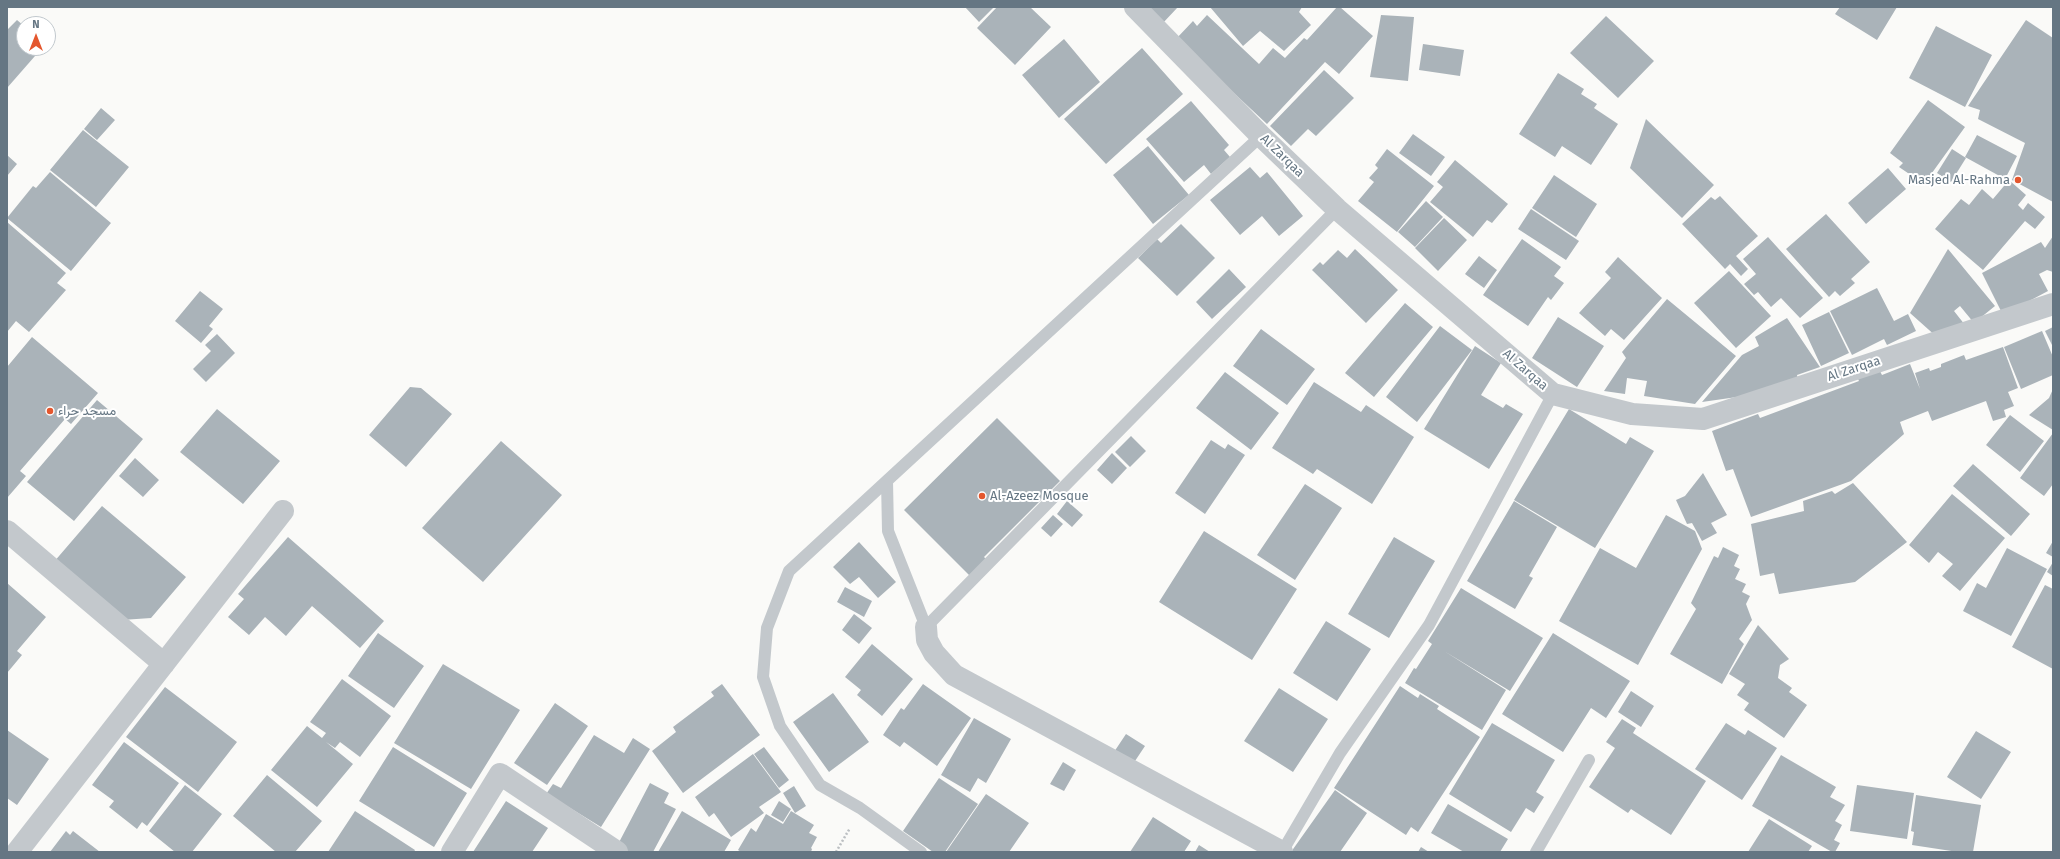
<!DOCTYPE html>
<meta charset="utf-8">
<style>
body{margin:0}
#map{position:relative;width:2060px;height:859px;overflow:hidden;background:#fafaf8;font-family:"Fira Sans",sans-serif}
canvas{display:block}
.frame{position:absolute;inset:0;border:8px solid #657683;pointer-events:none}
.north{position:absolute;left:16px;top:16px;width:40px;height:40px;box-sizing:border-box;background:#fff;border:1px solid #c1c8cd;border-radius:50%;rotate:0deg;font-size:11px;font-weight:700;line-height:16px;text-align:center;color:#657683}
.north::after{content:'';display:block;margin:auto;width:14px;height:18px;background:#e4572e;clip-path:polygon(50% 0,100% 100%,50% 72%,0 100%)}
</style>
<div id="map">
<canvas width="2060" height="859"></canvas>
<div class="frame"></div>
<div class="north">N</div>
</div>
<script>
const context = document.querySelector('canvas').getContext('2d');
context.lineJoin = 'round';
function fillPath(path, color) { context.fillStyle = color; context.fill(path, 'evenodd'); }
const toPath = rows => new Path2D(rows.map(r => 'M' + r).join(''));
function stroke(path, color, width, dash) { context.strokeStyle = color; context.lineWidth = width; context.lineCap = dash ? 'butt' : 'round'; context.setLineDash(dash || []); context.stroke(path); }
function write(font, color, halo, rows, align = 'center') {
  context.font = font + ' "Fira Sans",Vazirmatn,sans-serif'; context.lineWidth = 4; context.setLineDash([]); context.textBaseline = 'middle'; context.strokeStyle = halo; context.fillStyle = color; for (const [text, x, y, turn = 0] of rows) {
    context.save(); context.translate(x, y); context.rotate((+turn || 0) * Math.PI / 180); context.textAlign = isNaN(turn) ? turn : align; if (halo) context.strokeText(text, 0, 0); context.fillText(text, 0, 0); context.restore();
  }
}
const building = toPath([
 [965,7,994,7,979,22],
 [997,7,1030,7,1051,27,1015,65,977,28],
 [1145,7,1178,7,1162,24],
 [1210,7,1302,7,1299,12,1311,25,1284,51,1260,31,1243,46],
 [1337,7,1340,7,1373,36,1339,74,1325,62,1267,124,1176,39,1193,21,1197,26,1207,15,1259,64,1273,48,1285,58,1304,38,1307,40],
 [1840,7,1868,8,1897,7,1877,40,1835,14],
 [1381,15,1414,17,1408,81,1370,77],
 [1606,16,1654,61,1618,98,1570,53],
 [17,20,24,26,24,48,42,48,7,88,7,30],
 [2026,20,2053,38,2053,202,2012,180,2025,143,1978,119,1980,110,1968,106],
 [1936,26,1992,55,1965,107,1909,78],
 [1064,39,1100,82,1059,118,1022,75],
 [1423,44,1464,50,1460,76,1419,70],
 [1142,48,1183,94,1106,164,1064,119],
 [1324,70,1354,98,1316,136,1308,129,1291,146,1270,126],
 [1558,73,1584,89,1581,94,1597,104,1594,108,1618,124,1591,165,1562,146,1555,157,1519,134],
 [1928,100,1965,127,1924,184,1899,167,1903,163,1890,153],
 [1191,101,1229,145,1224,150,1230,157,1211,174,1204,165,1184,182,1146,139],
 [101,108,115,120,97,140,84,129],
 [1646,119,1714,185,1682,218,1630,168],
 [83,130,129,167,96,207,50,170],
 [1413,134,1445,157,1431,176,1399,153],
 [1977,135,2017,156,2005,179,1965,157],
 [1148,146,1189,195,1153,224,1113,175],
 [1387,149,1434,186,1397,232,1358,201,1374,182,1369,178,1378,168,1375,165],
 [1952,149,1966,158,1951,182,1937,173],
 [7,155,17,164,7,176],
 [1455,160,1508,204,1492,223,1487,220,1473,237,1430,202,1443,187,1437,182],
 [1250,167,1260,178,1267,172,1303,216,1279,236,1262,216,1240,235,1210,200],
 [1888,168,1906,189,1866,224,1848,203],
 [50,172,111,223,71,271,7,218,33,186,36,188],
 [1554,175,1597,204,1576,237,1532,208],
 [2009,180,2026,195,2018,205,2023,210,2028,203,2045,217,2035,229,2025,221,1983,270,1935,229,1961,199,1969,205,1982,189,1993,199],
 [1720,196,1758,236,1736,256,1748,269,1741,276,1730,264,1725,269,1682,224,1711,197,1715,200],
 [1426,201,1443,217,1415,247,1398,232],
 [1531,209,1579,241,1566,260,1518,229],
 [1826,214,1870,262,1851,279,1855,283,1840,296,1835,291,1829,297,1786,249],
 [1444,218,1467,240,1438,271,1415,248],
 [7,222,66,273,57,283,66,290,29,332,16,321,7,332],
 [1181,224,1215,258,1177,296,1138,258,1157,239,1161,243],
 [2053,236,2053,272,2047,270,2039,274,2048,291,2003,315,1982,273,2041,242,2045,248],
 [1768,237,1823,298,1800,318,1781,298,1771,307,1758,292,1754,295,1744,284,1756,274,1743,259],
 [1522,239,1561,267,1554,276,1564,283,1551,300,1548,297,1528,326,1483,295],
 [1355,249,1398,290,1366,323,1312,270,1320,262,1323,265,1338,250,1347,258],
 [1948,249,1995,306,1974,323,1960,306,1954,311,1965,325,1938,338,1910,313],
 [1479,256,1497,270,1484,288,1465,274],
 [1618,257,1662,298,1624,340,1611,329,1605,336,1579,313,1611,278,1605,272],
 [1229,269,1246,287,1212,319,1196,302],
 [1729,271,1771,316,1736,348,1694,303],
 [1877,288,1894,321,1908,314,1916,331,1887,345,1884,339,1852,355,1830,311],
 [200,291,223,309,209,326,213,329,201,343,175,321],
 [1667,299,1736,356,1695,404,1644,396,1647,381,1627,378,1625,394,1604,391,1626,358,1622,352],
 [1405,303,1433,327,1374,397,1345,373],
 [1829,312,1849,353,1821,366,1802,325],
 [1558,317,1604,346,1577,387,1532,358],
 [1787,318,1820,367,1797,375,1798,380,1744,396,1702,402,1742,355,1759,346,1755,337],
 [1440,326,1472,350,1417,422,1386,397],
 [2053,327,2053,347,2045,331],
 [1261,329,1315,369,1287,405,1233,366],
 [2042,331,2053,357,2053,375,2021,389,2004,347],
 [217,334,235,353,206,382,193,369,211,351,205,345],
 [32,337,98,393,71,424,65,419,20,471,26,476,7,498,7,367],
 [1475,346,1501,363,1481,395,1503,408,1506,404,1523,414,1489,469,1424,429],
 [2003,347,2018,388,2008,392,2014,406,2004,410,2006,417,1993,421,1986,401,1932,421,1928,411,1900,422,1904,434,1851,481,1751,517,1733,469,1726,471,1712,431,1758,414,1760,418,1859,381,1857,377,1879,369,1882,375,1910,364,1920,389,1915,373,1929,368,1930,371,1941,367,1941,364,1964,355,1966,360],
 [1225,372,1279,413,1251,450,1196,408],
 [1314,382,1361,412,1366,405,1414,437,1372,504,1317,469,1313,474,1272,448],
 [410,387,421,388,452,414,406,467,369,435],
 [2053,389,2053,430,2029,415,2049,398],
 [97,400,143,439,74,521,27,482],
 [217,409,280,461,243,504,180,452],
 [1569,409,1626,444,1630,437,1654,451,1595,548,1514,500],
 [2010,415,2044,441,2020,472,1986,445],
 [997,418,1060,481,984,557,986,559,970,576,904,510],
 [2053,433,2053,484,2044,496,2020,478],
 [1131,436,1146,451,1130,467,1115,452],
 [1211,440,1225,449,1228,444,1245,455,1205,514,1175,493],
 [501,441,562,495,483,582,422,528],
 [1112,453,1127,468,1112,484,1097,470],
 [135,458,159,480,143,497,119,476],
 [1973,464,2030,514,2011,536,1953,486],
 [1703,473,1727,515,1711,523,1717,533,1702,541,1692,523,1687,524,1676,500,1685,496],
 [1853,483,1907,542,1855,582,1779,594,1774,573,1760,576,1751,524,1804,511,1803,501,1832,491,1835,494],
 [1305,484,1342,508,1295,580,1257,555],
 [1952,494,2005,538,1960,591,1942,576,1953,564,1938,552,1929,563,1909,545],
 [1067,501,1083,515,1072,527,1057,514],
 [1514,501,1557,527,1529,576,1533,578,1515,609,1467,581],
 [102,506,186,577,151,618,122,620,53,563],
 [1053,515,1063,524,1051,537,1041,528],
 [1666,515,1695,531,1702,549,1638,665,1559,621,1600,548,1636,568],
 [1204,531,1297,589,1252,660,1159,602],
 [288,537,384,621,360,648,312,606,286,636,265,617,249,635,228,617,244,599,238,594],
 [1394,537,1435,561,1389,638,1348,614],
 [2053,541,2053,557,2046,553],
 [859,542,896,582,878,598,859,577,850,584,833,567],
 [1723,547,1739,555,1734,566,1740,569,1735,579,1746,584,1742,592,1750,596,1746,604,1752,620,1739,639,1744,644,1722,684,1670,654,1696,609,1691,603,1714,556,1718,558],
 [2007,548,2047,569,2011,636,1963,611,1977,583,1986,588],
 [2053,562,2053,576,2047,572],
 [7,583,46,617,17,651,22,655,7,673],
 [2045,585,2053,589,2053,669,2012,647],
 [845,587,872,601,864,617,837,602],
 [1461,588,1543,638,1510,691,1444,651,1506,690,1482,730,1405,683,1414,668,1416,669,1432,644,1428,641],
 [854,614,872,628,859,644,842,630],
 [1326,621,1371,649,1337,701,1293,673],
 [1758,625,1789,659,1780,665,1778,678,1792,688,1789,692,1807,705,1784,738,1744,710,1749,703,1737,695,1745,684,1729,674],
 [378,633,424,666,394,708,348,676],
 [1553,633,1630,681,1606,718,1591,708,1563,752,1502,714],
 [872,644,913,679,882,716,857,695,861,690,845,677],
 [443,664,520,710,471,789,394,743],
 [342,679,391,716,360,757,340,742,335,748,326,742,353,764,317,807,271,770,307,726,322,738,326,733,310,722],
 [722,684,760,735,683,793,652,751,676,732,673,727,714,696,711,692],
 [923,684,971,718,937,766,904,742,900,747,883,735,901,708,904,710],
 [1400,686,1418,698,1420,694,1439,706,1437,709,1480,737,1418,832,1411,827,1406,835,1334,788],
 [165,687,237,742,198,792,126,737],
 [1279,688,1328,719,1293,772,1244,741],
 [1631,691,1654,706,1641,727,1618,712],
 [833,693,869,742,829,772,793,722],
 [555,703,588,726,547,785,514,763],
 [974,718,1011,739,986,783,978,778,970,792,941,775],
 [1622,719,1636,728,1633,733,1706,781,1671,835,1631,809,1628,813,1589,787,1615,748,1606,742],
 [1492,723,1555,760,1536,792,1544,797,1534,813,1526,808,1511,832,1449,794],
 [1726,723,1745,735,1748,730,1777,748,1742,800,1695,769],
 [7,730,49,759,17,805,7,798],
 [1976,731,2011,752,1981,799,1947,777],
 [1126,734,1145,746,1133,764,1114,752],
 [594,735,624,753,633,738,650,749,601,827,557,800,544,797,553,784,561,788],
 [124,742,179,783,147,826,142,822,137,829,109,807,114,801,92,785],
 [393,747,467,793,434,847,359,801],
 [764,747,789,780,779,788,754,754],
 [753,754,781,792,759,807,764,813,731,837,714,813,709,817,695,797],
 [1781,755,1836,787,1830,797,1845,805,1835,821,1842,825,1834,840,1840,843,1835,852,1832,852,1752,806],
 [1063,762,1076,770,1064,791,1050,784],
 [267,775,322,821,295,852,276,852,233,816],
 [939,778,978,804,945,852,933,852,903,831],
 [650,783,669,793,664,803,676,809,653,852,619,852,615,850],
 [185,785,222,814,192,852,175,852,149,831],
 [1857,785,1914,793,1907,839,1850,831],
 [794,786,806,806,795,813,783,793],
 [1335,790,1367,813,1340,852,1291,852],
 [986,794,1029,823,1009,852,946,852],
 [1916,795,1981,805,1973,852,1958,852,1912,845,1914,832,1911,831],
 [506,801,548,828,532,852,473,852],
 [779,801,791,809,783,822,771,815],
 [1448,804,1508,839,1500,852,1464,852,1431,833],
 [355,811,415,850,414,852,328,852],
 [682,811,731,840,724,852,658,852],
 [791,811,814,825,809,833,817,837,811,848,812,849,811,852,741,852,738,850,751,828,756,832,766,814,783,824],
 [1153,817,1191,841,1184,852,1130,852],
 [1769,819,1812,846,1808,852,1748,852],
 [66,831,70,835,73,831,100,852,50,852],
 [1199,845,1210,852,1195,852],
 [1421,847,1429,852,1418,852]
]);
const path = toPath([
 [836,852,850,828]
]);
const lane = toPath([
 [887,481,888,531,926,627,1337,209],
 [921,852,860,808,820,785,780,726,763,677,767,628,789,571,1261,136],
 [1282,852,1340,753,1429,625,1553,394],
 [1536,852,1589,760]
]);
const street = toPath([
 [1135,7,1261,136,1337,209,1553,394,1632,414,1703,419,2053,304],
 [7,531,164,664],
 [926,627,927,640,934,653,954,675,1282,852],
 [17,852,283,511],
 [452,852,500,774,617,852]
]);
const markers = [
 [2018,180,4,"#e4572e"],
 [50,411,4,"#e4572e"],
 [982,496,4,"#e4572e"]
];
const streetNames = [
 ["Al Zarqaa",1282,156,44],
 ["Al Zarqaa",1854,369,-18],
 ["Al Zarqaa",1525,370,41]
];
const poiNames = [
 ["Masjed Al-Rahma",2010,180,"right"],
 ["مسجد حراء",58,411],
 ["Al-Azeez Mosque",990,496]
];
fillPath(building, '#aab3b9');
stroke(path, '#bbbfc2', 2.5, [2, 2]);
stroke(lane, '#c3c8cc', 12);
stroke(street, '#c3c8cc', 22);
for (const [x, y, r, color] of markers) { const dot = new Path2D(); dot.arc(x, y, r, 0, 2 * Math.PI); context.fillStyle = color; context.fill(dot); stroke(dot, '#fff', 1.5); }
write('13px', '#657683', '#fff', streetNames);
write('13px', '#657683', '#fff', poiNames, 'left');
</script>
